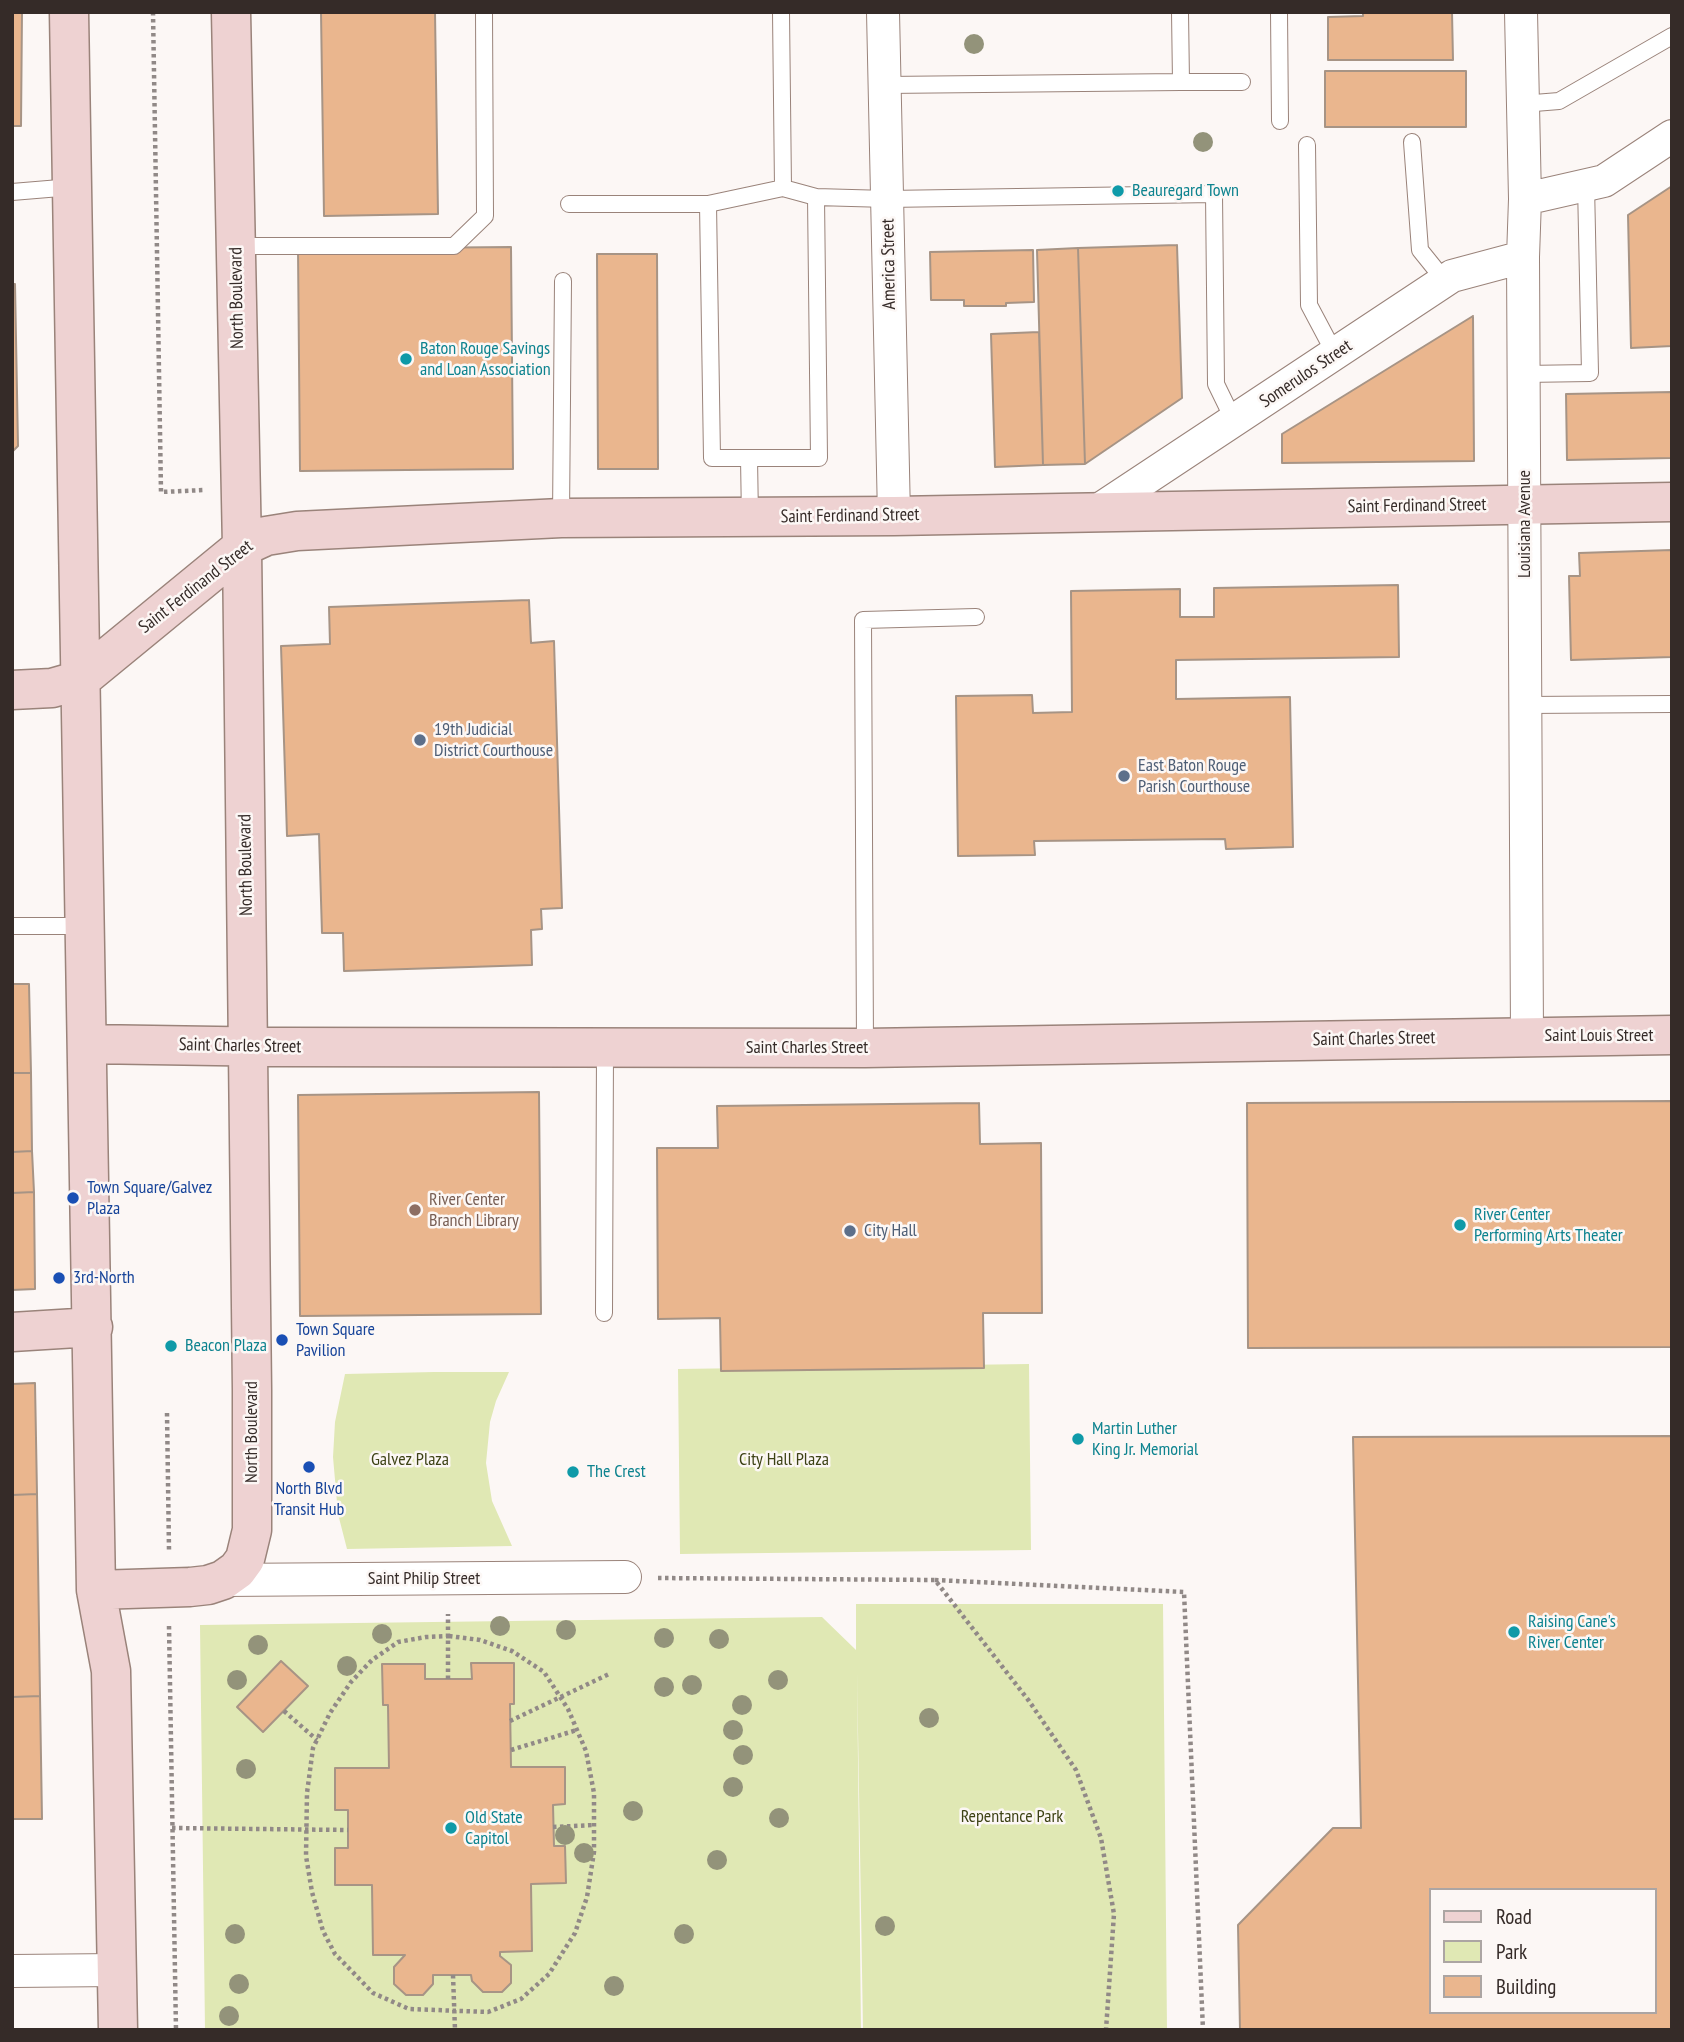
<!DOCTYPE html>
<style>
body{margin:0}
#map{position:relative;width:1684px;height:2042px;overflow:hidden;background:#fcf7f5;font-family:"PT Sans Narrow",sans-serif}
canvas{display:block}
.frame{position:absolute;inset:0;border:14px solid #352b28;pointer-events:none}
.legend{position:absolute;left:1429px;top:1888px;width:228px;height:126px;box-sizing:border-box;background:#fcf7f5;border:2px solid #aca5a3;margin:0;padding:9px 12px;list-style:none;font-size:21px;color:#352b28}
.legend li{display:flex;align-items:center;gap:14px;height:35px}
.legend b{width:35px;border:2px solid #aca5a3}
</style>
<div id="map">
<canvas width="1684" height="2042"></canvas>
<div class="frame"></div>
<ul class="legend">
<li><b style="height:9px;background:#eed2d2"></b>Road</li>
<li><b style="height:19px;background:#e0e8b4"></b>Park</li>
<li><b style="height:19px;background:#eab68e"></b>Building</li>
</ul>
</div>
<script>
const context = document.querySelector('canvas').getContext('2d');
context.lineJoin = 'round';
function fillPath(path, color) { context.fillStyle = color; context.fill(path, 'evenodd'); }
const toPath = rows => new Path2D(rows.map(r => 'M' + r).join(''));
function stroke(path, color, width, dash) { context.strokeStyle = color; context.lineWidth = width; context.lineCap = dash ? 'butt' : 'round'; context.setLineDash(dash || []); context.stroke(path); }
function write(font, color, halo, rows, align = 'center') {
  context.font = font + ' "PT Sans Narrow",sans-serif'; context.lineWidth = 5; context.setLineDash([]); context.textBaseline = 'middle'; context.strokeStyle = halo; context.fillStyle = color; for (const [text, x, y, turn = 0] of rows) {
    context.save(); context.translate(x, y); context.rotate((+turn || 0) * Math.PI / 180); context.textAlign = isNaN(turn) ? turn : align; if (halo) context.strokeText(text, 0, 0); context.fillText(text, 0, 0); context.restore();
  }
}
const green = toPath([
 [1029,1364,1031,1550,680,1554,678,1369],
 [434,1372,509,1372,496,1401,490,1422,486,1463,492,1501,512,1546,347,1549,338,1514,333,1457,335,1422,345,1374],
 [856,1604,1163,1604,1167,2030,863,2030,857,1671,861,2030,205,2030,200,1625,822,1617,856,1650]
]);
const building = toPath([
 [12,12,22,12,21,126,12,126,12,12],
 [321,12,435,12,438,214,324,216,321,12],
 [1363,12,1452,12,1453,60,1328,60,1328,17,1363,16,1363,12],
 [1325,71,1466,71,1466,127,1325,127,1325,71],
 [1672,186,1672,346,1631,348,1628,215,1672,186],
 [1177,245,1182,398,1085,464,1078,248,1177,245],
 [511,247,513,469,300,471,298,249,511,247],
 [1078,248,1085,464,1043,465,1037,250,1078,248],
 [1033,250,1034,302,1006,303,1006,306,964,306,964,300,931,300,930,252,1033,250],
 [597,254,657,254,658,469,598,469,597,254],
 [12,284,15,284,18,446,12,452,12,284],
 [1473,316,1474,461,1282,463,1282,434,1473,316],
 [1039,332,1043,465,995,467,991,334,1039,332],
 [1672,392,1672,458,1567,460,1566,394,1672,392],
 [1672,550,1672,657,1571,660,1569,576,1580,576,1579,553,1672,550],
 [1398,585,1399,657,1176,660,1176,699,1290,697,1293,847,1226,849,1225,839,1034,841,1035,855,958,856,956,696,1032,695,1033,713,1072,712,1071,591,1180,589,1180,617,1214,617,1214,588,1398,585],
 [529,600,531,643,554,641,562,908,541,909,542,929,531,930,532,965,344,971,343,933,322,933,319,834,287,836,281,646,330,644,329,607,529,600],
 [12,984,29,984,31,1073,12,1073,12,984],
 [12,1073,31,1073,32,1151,12,1152,12,1073],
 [539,1092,541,1314,300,1316,298,1095,539,1092],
 [1672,1101,1672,1347,1248,1348,1247,1103,1672,1101],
 [979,1103,980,1144,1041,1143,1042,1313,983,1313,984,1368,721,1371,720,1318,658,1319,657,1148,718,1148,717,1106,979,1103],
 [32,1151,34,1192,12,1193,12,1152,32,1151],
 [34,1192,35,1289,12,1290,12,1193,34,1192],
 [35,1383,37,1494,12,1495,12,1384,35,1383],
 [1672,1436,1672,2030,1240,2030,1238,1925,1333,1828,1361,1828,1353,1437,1672,1436],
 [1430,1890,1654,1890,1654,2012,1430,2012,1430,1890],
 [37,1494,40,1696,12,1697,12,1495,37,1494],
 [281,1661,308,1686,263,1732,237,1707,281,1661],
 [471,1663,514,1663,514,1704,510,1704,511,1767,565,1767,565,1804,553,1805,554,1846,565,1846,566,1883,531,1884,532,1951,500,1952,500,1956,511,1965,511,1983,502,1992,483,1992,472,1981,471,1975,433,1975,433,1984,423,1995,406,1995,394,1984,394,1967,405,1955,373,1955,372,1885,335,1885,335,1848,348,1848,348,1810,335,1810,335,1768,389,1768,388,1705,383,1705,382,1664,425,1664,425,1679,472,1679,471,1663],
 [40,1696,42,1819,12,1819,12,1697,40,1696]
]);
const path = toPath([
 [153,12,161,492,205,490],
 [167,1413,169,1550],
 [658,1578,935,1580,1029,1701,1076,1770,1101,1838,1114,1914,1106,2030],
 [935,1580,1184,1592,1203,2030],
 [169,1626,176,2030],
 [449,1636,480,1640,512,1651,544,1672,568,1709,586,1751,594,1793,594,1852,587,1897,575,1933,549,1974,521,1999,488,2012,409,2009,373,1993,335,1954,323,1931,312,1892,306,1856,307,1793,313,1748,330,1713,351,1682,372,1660,398,1642,426,1637,449,1636],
 [448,1679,448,1614],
 [284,1711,317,1740],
 [510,1721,609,1674],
 [511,1750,577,1730],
 [553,1827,594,1825],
 [172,1828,348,1830],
 [453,1975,455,2030]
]);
const lane = toPath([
 [781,12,783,188,816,197,887,199,1214,194,1216,384,1234,421],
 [1279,12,1280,121],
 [1181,82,1242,82],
 [885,85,1181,82,1180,12],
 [1522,104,1559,101,1672,36],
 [1412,142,1420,250,1445,281],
 [1307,145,1309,305,1335,354],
 [12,192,72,187],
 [569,204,708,204,783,188],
 [708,204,712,458,819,458,816,197],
 [236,246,454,246,485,216,484,12],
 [1524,374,1590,373,1586,185],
 [749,458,750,518],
 [561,518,563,281],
 [1526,705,1672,704],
 [12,926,85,926],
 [865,1048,863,620,976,617],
 [604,1313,605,1048]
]);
const street = toPath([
 [883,12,894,516],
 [1521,12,1525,199,1523,257,1527,1037],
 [1525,199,1604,181,1672,136],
 [1097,511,1452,276,1523,257],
 [223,1580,625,1577],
 [12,1971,117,1970]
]);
const secondary = toPath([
 [69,12,96,1590,111,1671,118,2030],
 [12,690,52,688,80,680,242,547,266,536,297,531,561,518,894,516,1672,502],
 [88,1044,280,1047,865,1048,1672,1035],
 [12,1332,93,1327],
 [96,1590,190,1587,208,1585,223,1580,237,1570,245,1559,252,1530,252,1390,242,547,231,12]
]);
const trees = [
 [974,44],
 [1203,142],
 [500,1626],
 [566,1630],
 [382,1634],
 [664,1638],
 [719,1639],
 [258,1645],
 [347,1666],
 [237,1680],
 [778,1680],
 [692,1685],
 [664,1687],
 [742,1705],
 [929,1718],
 [733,1730],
 [743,1755],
 [246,1769],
 [733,1787],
 [633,1811],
 [779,1818],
 [565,1835],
 [584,1853],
 [717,1860],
 [885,1926],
 [235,1934],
 [684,1934],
 [239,1984],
 [614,1986],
 [229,2016]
];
const markers = [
 [1118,191,7,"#0f9aa8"],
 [406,359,7,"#0f9aa8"],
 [420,740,7,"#5c6f8a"],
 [1124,776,7,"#5c6f8a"],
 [73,1198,7,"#1a4fb4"],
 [415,1210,7,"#8d6e63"],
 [1460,1225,7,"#0f9aa8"],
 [850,1231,7,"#5c6f8a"],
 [59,1278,7,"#1a4fb4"],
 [282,1340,7,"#1a4fb4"],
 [171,1346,7,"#0f9aa8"],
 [1078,1439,7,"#0f9aa8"],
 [309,1467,7,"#1a4fb4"],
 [573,1472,7,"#0f9aa8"],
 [1514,1632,7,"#0f9aa8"],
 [451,1828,7,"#0f9aa8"]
];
const cultureNames = [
 ["Beauregard Town",1132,191],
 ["Baton Rouge Savings",420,349],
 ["and Loan Association",420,370],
 ["River Center",1474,1215],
 ["Performing Arts Theater",1474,1236],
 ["Beacon Plaza",185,1346],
 ["Martin Luther",1092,1429],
 ["King Jr. Memorial",1092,1450],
 ["The Crest",587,1472],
 ["Raising Cane's",1528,1622],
 ["River Center",1528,1643],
 ["Old State",465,1818],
 ["Capitol",465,1839]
];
const streetNames = [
 ["America Street",889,264,-91],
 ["North Boulevard",237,298,-91],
 ["Somerulos Street",1306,374,-34],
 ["Saint Ferdinand Street",1417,506,-1],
 ["Saint Ferdinand Street",850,516,-1],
 ["Louisiana Avenue",1525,524,-90],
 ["Saint Ferdinand Street",196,587,-38],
 ["North Boulevard",246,865,-91],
 ["Saint Louis Street",1599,1036],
 ["Saint Charles Street",1374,1039,-1],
 ["Saint Charles Street",240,1046,1],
 ["Saint Charles Street",807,1048],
 ["North Boulevard",252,1432,-90],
 ["Saint Philip Street",424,1579]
];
const serviceNames = [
 ["19th Judicial",434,730],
 ["District Courthouse",434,751],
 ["East Baton Rouge",1138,766],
 ["Parish Courthouse",1138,787],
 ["City Hall",864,1231]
];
const transitNames = [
 ["Town Square/Galvez",87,1188],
 ["Plaza",87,1209],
 ["3rd-North",73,1278],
 ["Town Square",296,1330],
 ["Pavilion",296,1351],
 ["North Blvd",309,1489,"center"],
 ["Transit Hub",309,1510,"center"]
];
const educationNames = [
 ["River Center",429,1200],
 ["Branch Library",429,1221]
];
const parkNames = [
 ["Galvez Plaza",410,1460],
 ["City Hall Plaza",784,1460],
 ["Repentance Park",1012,1817]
];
fillPath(green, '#e0e8b4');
fillPath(building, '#eab68e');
stroke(building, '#a79485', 2);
stroke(lane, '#9a837a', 18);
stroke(street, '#9a837a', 34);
stroke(secondary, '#9a837a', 41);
stroke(path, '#918987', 4.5, [3.5, 3.5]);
stroke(lane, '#fff', 16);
stroke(street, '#fff', 32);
stroke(secondary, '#eed2d2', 38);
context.fillStyle = '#93937a';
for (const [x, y] of trees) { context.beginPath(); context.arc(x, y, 10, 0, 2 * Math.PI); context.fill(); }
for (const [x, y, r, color] of markers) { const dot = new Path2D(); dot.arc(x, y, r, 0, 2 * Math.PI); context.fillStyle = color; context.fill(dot); stroke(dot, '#fcf7f5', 2.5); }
write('18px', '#0d838f', '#fcf7f5', cultureNames, 'left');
write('18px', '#352b28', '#fcf7f5', streetNames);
write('18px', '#4e5e75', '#fcf7f5', serviceNames, 'left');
write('18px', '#164399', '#fcf7f5', transitNames, 'left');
write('18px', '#785e54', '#fcf7f5', educationNames, 'left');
write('18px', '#3d4215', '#fcf7f5', parkNames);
</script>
